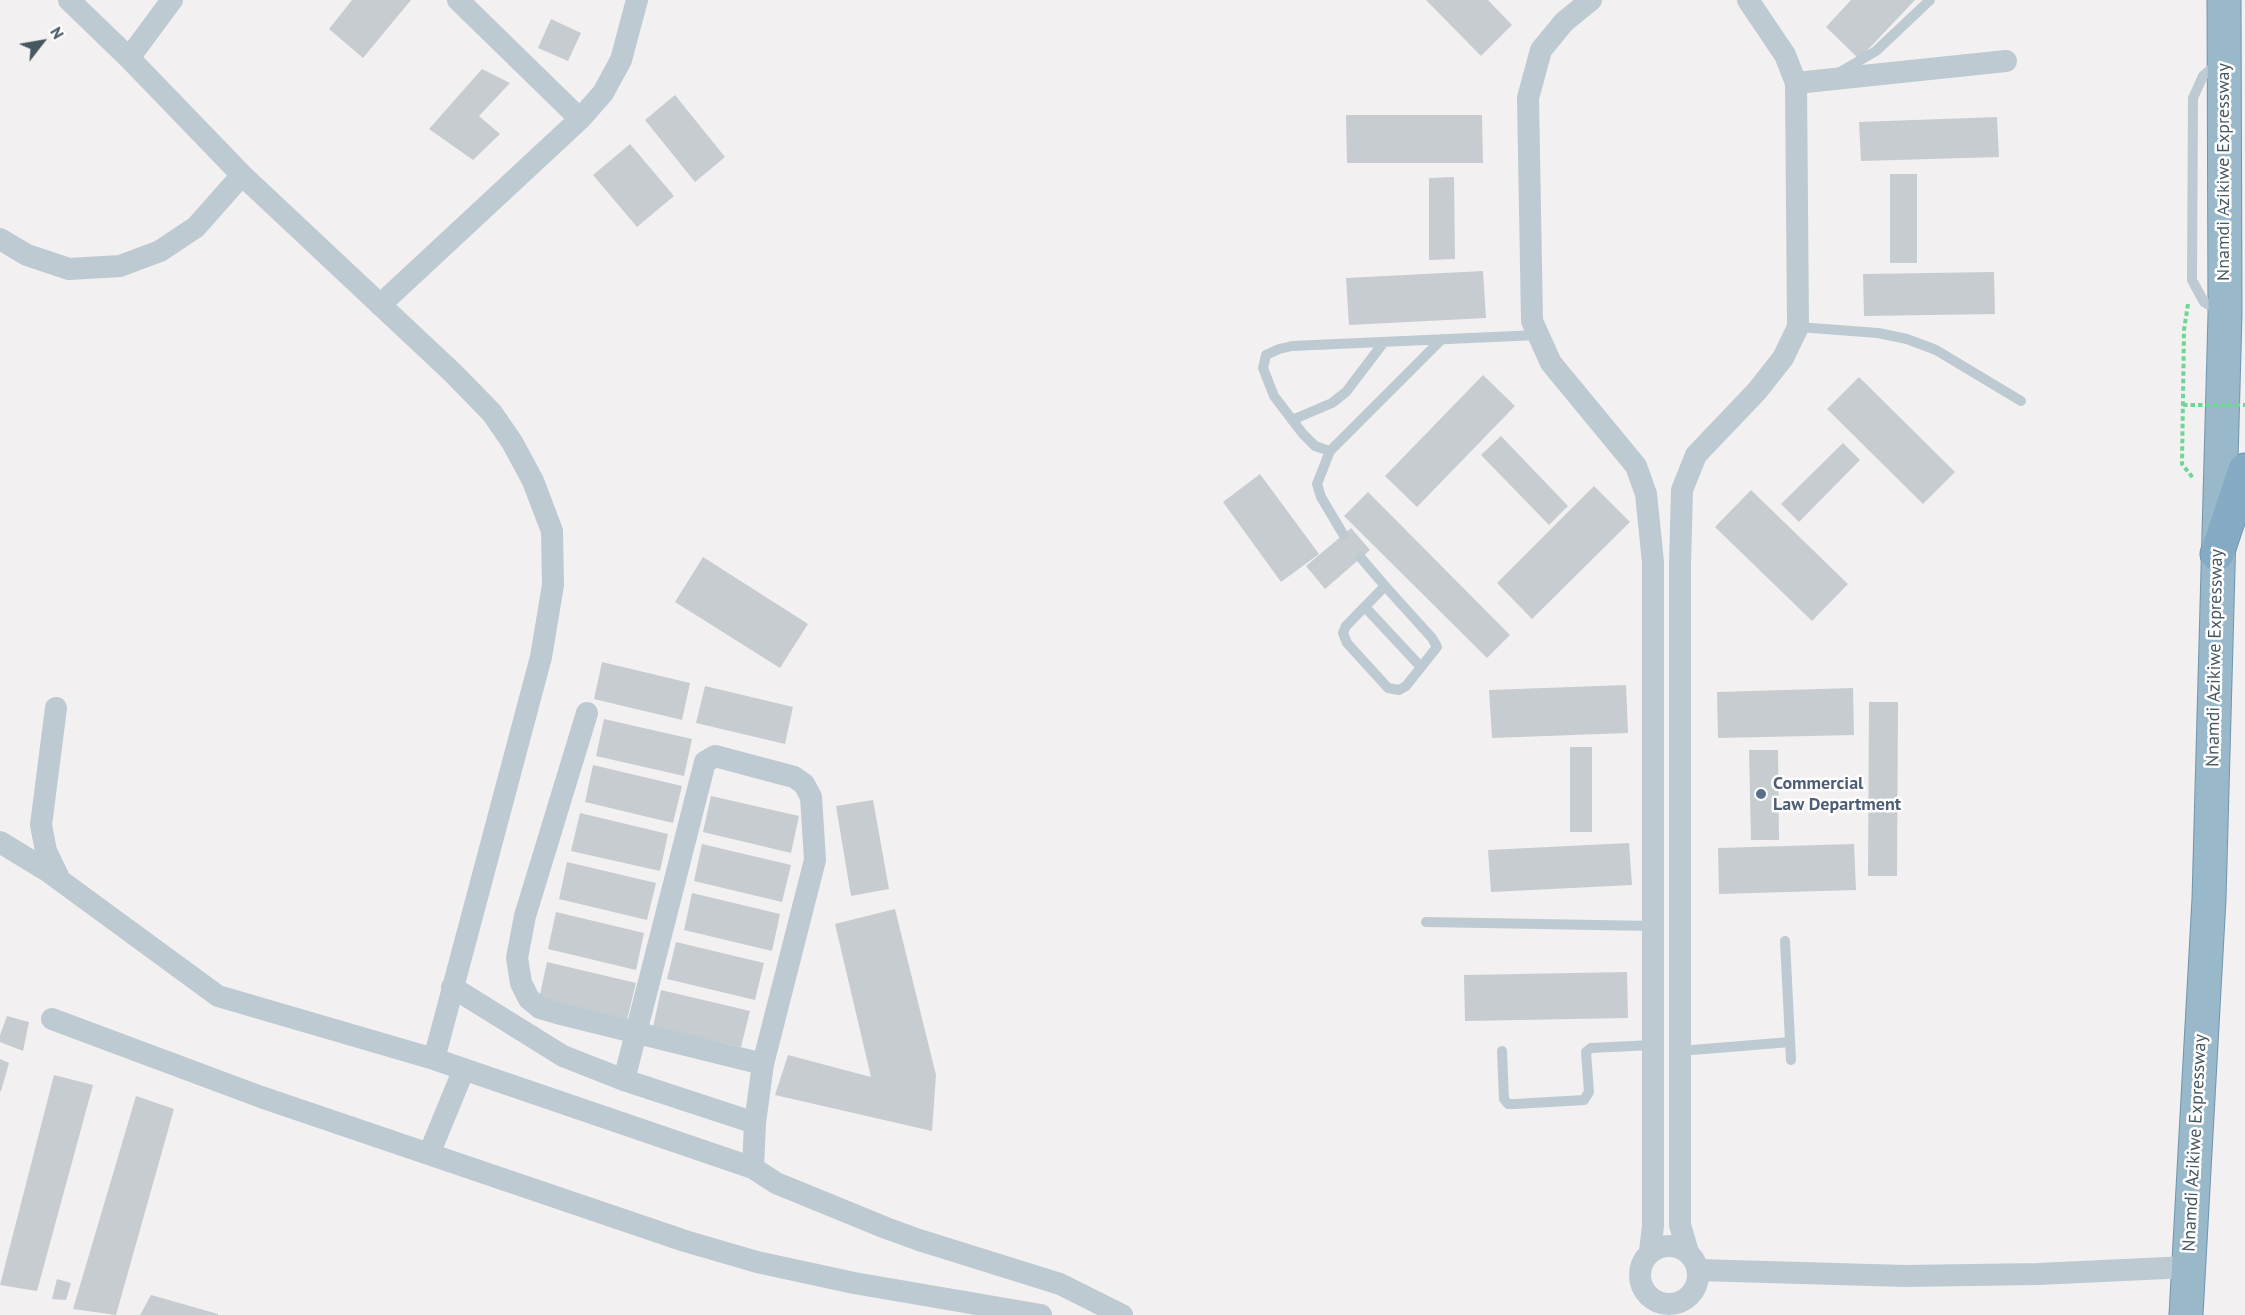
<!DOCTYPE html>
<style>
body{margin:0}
#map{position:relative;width:2245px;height:1315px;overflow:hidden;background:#f3f0f1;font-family:"PT Sans",sans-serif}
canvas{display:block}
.north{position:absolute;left:12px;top:12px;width:60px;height:60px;-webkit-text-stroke:4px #fff;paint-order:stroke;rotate:59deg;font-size:16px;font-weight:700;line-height:24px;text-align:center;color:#465760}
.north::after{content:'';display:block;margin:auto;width:21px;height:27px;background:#465760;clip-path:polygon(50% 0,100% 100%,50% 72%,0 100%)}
</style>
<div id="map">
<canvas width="2245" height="1315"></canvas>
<div class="north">N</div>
</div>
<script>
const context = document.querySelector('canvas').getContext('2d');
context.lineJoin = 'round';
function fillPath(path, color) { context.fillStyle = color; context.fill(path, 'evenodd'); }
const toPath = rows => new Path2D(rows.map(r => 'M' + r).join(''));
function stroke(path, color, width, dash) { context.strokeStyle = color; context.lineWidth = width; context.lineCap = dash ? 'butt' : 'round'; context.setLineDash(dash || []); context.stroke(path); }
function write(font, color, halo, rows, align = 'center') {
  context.font = font + ' "PT Sans",sans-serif'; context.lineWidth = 5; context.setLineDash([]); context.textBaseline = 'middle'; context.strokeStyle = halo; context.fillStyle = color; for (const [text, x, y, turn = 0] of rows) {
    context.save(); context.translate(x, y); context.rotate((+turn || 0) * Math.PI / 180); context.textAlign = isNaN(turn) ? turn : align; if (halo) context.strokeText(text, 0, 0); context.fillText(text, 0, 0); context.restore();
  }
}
const building = toPath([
 [352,0,411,0,363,58,329,29],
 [1426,0,1488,0,1512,25,1481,56],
 [1851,0,1915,0,1859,59,1826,27],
 [551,19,581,33,568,61,538,48],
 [482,69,510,83,479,116,500,134,473,160,429,129],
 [675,95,725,157,695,182,645,120],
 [1346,115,1482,115,1483,163,1347,163],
 [1997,117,1999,157,1861,161,1859,122],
 [630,144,674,196,637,227,593,175],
 [1890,174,1917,174,1917,263,1890,263],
 [1454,177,1455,259,1429,260,1429,178],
 [1483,271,1486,318,1349,325,1346,278],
 [1994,272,1995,314,1864,316,1863,274],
 [1483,375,1515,406,1417,507,1385,476],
 [1859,377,1955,472,1923,504,1827,409],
 [1501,436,1568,506,1549,525,1481,455],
 [1843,443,1860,460,1799,522,1781,504],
 [1260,474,1319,554,1281,582,1223,502],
 [1594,486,1630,522,1532,619,1497,583],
 [1751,490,1848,584,1812,621,1715,527],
 [1368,492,1510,635,1487,658,1344,516],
 [1351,528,1370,550,1325,589,1306,566],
 [703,557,808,624,780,668,675,602],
 [602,662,690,683,682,720,594,699],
 [1626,685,1628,733,1492,738,1489,690],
 [705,686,793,707,785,744,696,723],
 [1853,688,1854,735,1718,738,1717,692],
 [1869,702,1898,702,1897,876,1868,876],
 [604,719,692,739,684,776,596,756],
 [1570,747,1592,747,1592,832,1570,832],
 [1749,750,1778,750,1779,840,1751,840],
 [593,765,682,786,673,823,585,802],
 [711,796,799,816,791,853,703,832],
 [873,800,889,889,851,896,836,806],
 [580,813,668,834,660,871,571,851],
 [1629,843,1632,885,1491,892,1488,850],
 [702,844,791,865,782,902,694,881],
 [1854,844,1856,890,1719,894,1718,848],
 [567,862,656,883,647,920,559,899],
 [692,893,780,914,772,951,684,930],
 [895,909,936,1075,932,1131,775,1095,788,1055,871,1077,835,924],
 [556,912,644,933,636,970,548,949],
 [676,942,764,963,755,1000,667,979],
 [547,962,636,983,627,1020,539,999],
 [1627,972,1628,1018,1465,1021,1464,975],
 [661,990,750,1011,741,1047,653,1027],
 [7,1016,29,1022,23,1051,0,1042,0,1035],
 [0,1059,9,1063,1,1091,0,1091],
 [54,1075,93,1085,37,1291,0,1285],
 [136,1096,174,1109,116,1315,73,1309],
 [57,1279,71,1283,66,1300,52,1299],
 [151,1295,218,1314,218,1315,140,1315]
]);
const path = toPath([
 [2188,304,2184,330,2182,464,2193,478]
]);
const service = toPath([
 [2218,63,2203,76,2193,98,2192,280,2204,302,2219,311],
 [1840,72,1876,51,1930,0],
 [1798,327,1878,333,1907,339,1936,350,2021,401],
 [1292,420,1332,403,1346,392,1384,342],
 [1330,451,1315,446,1303,434,1274,396,1263,368,1266,355,1279,349,1292,346,1538,335],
 [1343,534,1321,497,1317,484,1330,451,1442,339],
 [1361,558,1385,586,1346,626,1343,633,1347,643,1388,688,1399,690,1406,686,1437,647,1432,638,1385,586],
 [1365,607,1421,667],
 [1426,922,1653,926],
 [1785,941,1791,1060],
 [1502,1051,1504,1099,1508,1104,1515,1104,1584,1100,1589,1092,1586,1052,1591,1048,1653,1045],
 [1680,1051,1790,1042]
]);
const minor = toPath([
 [458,0,580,119],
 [1591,0,1564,22,1541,50,1528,98,1532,321,1551,363,1636,466,1646,494,1653,562,1653,1226,1650,1251],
 [129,58,172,0],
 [1796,83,2006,61],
 [242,175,453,373,492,413,512,442,533,481,552,531,553,585,541,657,434,1059],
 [0,239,27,255,69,269,120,266,160,251,196,227,242,175,129,58,69,0],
 [380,305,580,119,603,93,621,60,637,0],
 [56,708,41,825,46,851,59,878],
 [587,713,525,916,517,958,521,983,529,999,540,1008,557,1013,763,1064],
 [0,842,46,870,218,996,434,1059,753,1168,776,1183,886,1228,919,1240,1060,1284,1122,1315],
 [452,987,563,1056,624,1080,755,1123],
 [52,1019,261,1097,685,1241,757,1262,854,1283,1041,1315],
 [624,1080,705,762,715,756,794,777,804,784,811,797,815,860,763,1064,755,1123,753,1168],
 [429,1154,464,1069],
 '1640 1275a29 29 0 1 1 58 0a29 29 0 1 1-58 0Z',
 [1688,1252,1680,1225,1680,563,1682,490,1696,455,1757,391,1783,358,1798,327,1796,83,1785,55,1748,0],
 [1698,1270,1905,1276,2038,1274,2188,1267]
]);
const trunk = toPath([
 [2186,1315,2209,899,2225,314,2224,0]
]);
const motorway = toPath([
 [2217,554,2245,470]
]);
const pathBridge = toPath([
 [2183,405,2245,405]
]);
const markers = [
 [1761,794,6,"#5c6f8a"]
];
const streetNames = [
 ["Nnamdi Azikiwe Expressway",2224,172,-90],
 ["Nnamdi Azikiwe Expressway",2215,658,-89],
 ["Nnamdi Azikiwe Expressway",2195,1143,-87]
];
const serviceNames = [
 ["Commercial",1773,784],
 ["Law Department",1773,805]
];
fillPath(building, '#c7ccd0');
stroke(trunk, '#6f96af', 35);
stroke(motorway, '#6f96af', 35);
stroke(path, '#70d596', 4, [4.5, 3]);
stroke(service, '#bdcad1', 10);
stroke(minor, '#bdcad1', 22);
stroke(trunk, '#99b8ca', 33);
stroke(motorway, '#84abc3', 33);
stroke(pathBridge, '#70d596', 4, [4.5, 3]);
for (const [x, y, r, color] of markers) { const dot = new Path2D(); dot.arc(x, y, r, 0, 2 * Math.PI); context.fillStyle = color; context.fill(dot); stroke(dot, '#fff', 2); }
write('18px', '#465760', '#fff', streetNames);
write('bold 18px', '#4e5e75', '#fff', serviceNames, 'left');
</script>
